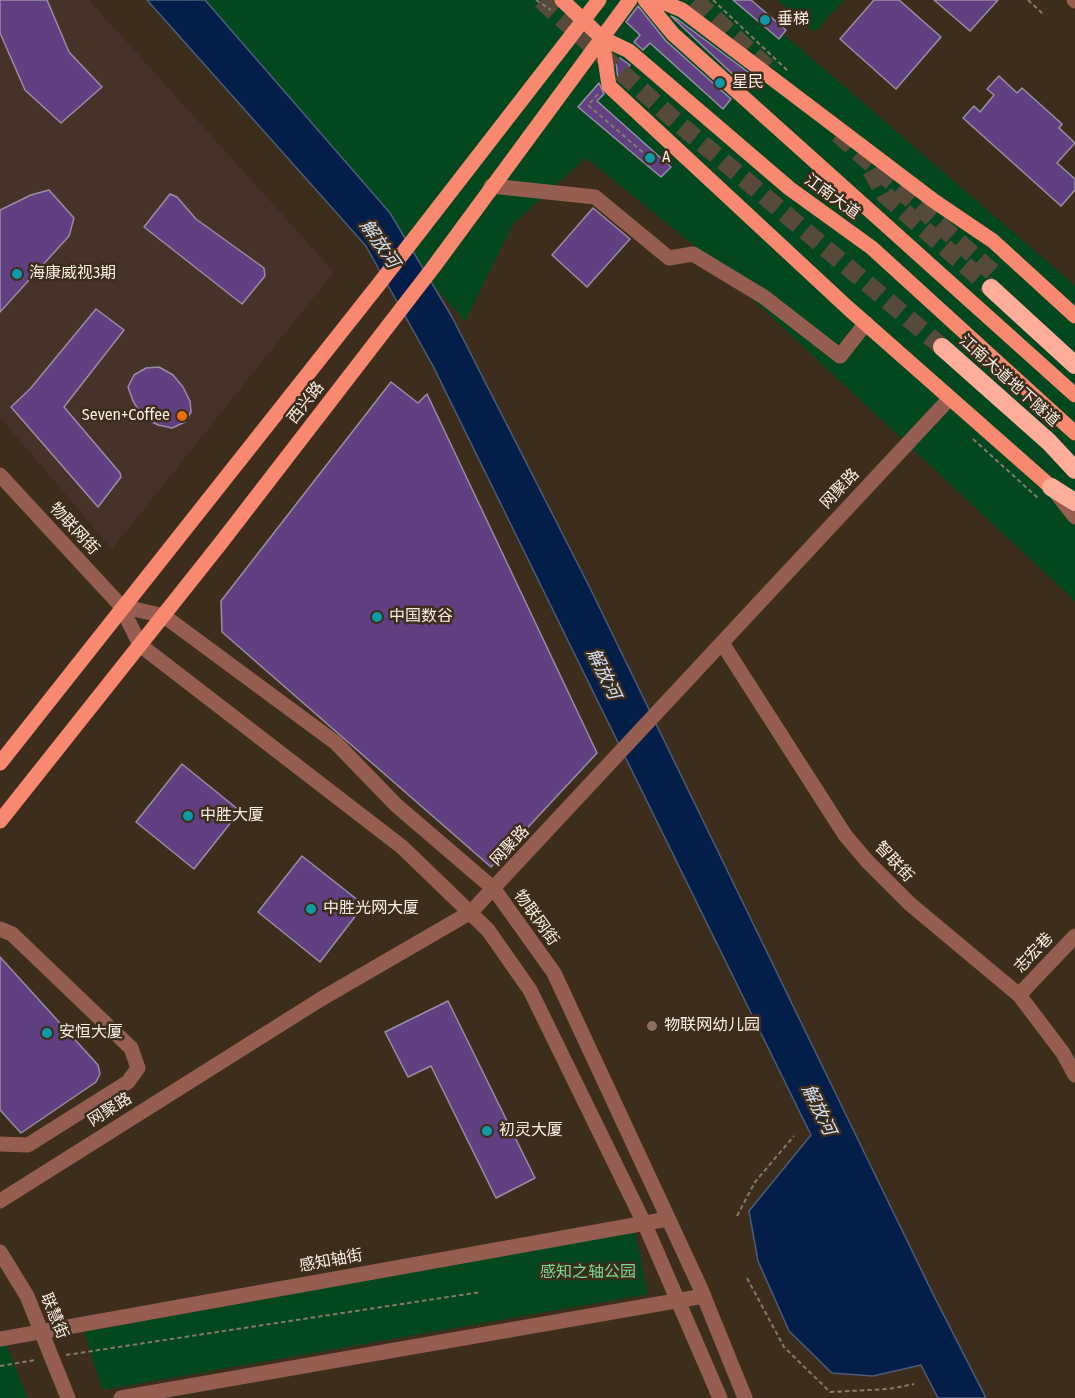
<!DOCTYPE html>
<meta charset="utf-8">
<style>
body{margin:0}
canvas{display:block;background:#3c2d1c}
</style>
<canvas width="1075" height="1398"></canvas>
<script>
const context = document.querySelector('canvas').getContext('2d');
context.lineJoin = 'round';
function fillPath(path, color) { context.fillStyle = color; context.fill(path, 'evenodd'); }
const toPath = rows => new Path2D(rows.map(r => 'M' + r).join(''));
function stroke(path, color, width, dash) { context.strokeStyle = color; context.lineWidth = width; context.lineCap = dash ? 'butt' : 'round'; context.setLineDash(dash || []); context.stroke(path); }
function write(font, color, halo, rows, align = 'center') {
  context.font = font + ' "Fira Sans Condensed","Noto Sans SC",sans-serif'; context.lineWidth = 5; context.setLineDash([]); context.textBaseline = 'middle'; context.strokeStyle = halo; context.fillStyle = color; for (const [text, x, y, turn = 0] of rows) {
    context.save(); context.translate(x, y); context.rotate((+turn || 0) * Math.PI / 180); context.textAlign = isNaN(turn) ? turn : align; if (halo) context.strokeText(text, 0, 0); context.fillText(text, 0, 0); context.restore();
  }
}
const industrial = toPath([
 [0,0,89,0,334,272,112,549,0,417]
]);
const green = toPath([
 [184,0,744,0,1075,286,1075,601,702,252,586,158,513,224,465,321],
 [777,0,844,0,815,32],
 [635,1232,648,1294,102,1390,84,1332],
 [0,1329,28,1398,0,1398]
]);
const water = toPath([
 [147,0,205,0,390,213,452,317,590,588,933,1294,986,1398,938,1398,921,1365,873,1376,832,1373,789,1331,758,1261,749,1211,811,1135,433,366,366,246,147,0]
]);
const building = toPath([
 [0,0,47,0,69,52,102,87,61,123,25,90,0,33,0,0],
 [733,0,751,0,786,30,779,39,733,0],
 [874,0,899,0,941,37,896,89,840,39,874,0],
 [934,0,998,0,970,31,934,0],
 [638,6,666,41,731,99,723,109,650,43,643,50,634,42,640,35,626,22,638,6],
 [671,16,677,19,752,75,744,85,671,16],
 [620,58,630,65,618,79,616,63,620,58],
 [999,76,1017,93,1022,88,1062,124,1059,128,1075,143,1057,163,1075,179,1075,190,1061,206,963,118,974,106,980,112,994,95,987,89,999,76],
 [599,83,604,94,597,101,671,167,661,177,578,107,599,83],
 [49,190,74,218,69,236,0,312,0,210,31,195,49,190],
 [170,194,177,197,196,219,264,268,265,276,242,304,144,227,170,194],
 [593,208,630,239,587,287,552,255,593,208],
 [96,309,124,330,64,407,120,473,121,477,98,507,11,407,30,389,96,309],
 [159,367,173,375,183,387,190,401,191,412,185,422,172,428,158,425,143,417,133,401,128,387,134,375,146,368,159,367],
 [391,382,418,403,427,394,597,753,491,867,222,632,221,601,391,382],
 [182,764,240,811,194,869,136,822,182,764],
 [302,856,364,905,320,962,258,912,302,856],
 [0,957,98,1065,100,1074,96,1082,21,1133,0,1110,0,957],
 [448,1001,535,1178,496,1198,431,1066,408,1077,385,1032,448,1001]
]);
const highwayTunnel = toPath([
 [541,0,670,116,942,347],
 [695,0,770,70],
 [838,134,998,277],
 [871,170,885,195,991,288]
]);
const path = toPath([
 [536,0,551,10],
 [713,0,789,72],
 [1028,0,1043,14],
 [598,94,588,105,654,162],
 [973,439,1038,498],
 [737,1216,755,1182,794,1136],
 [747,1278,784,1347,830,1392,889,1389,914,1384],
 [66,1355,481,1292],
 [0,1366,36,1360]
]);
const minor = toPath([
 [1074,0,1075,1],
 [491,186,595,197,669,258,693,254,764,297,840,356,866,323],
 [0,475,121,606,140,645,402,847,488,930,530,990,646,1227,720,1398],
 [1057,494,1075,517],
 [121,606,164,616,336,743,396,805,494,889,554,973,700,1287,745,1398],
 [722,643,845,835,867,861,910,904,1019,995,1063,1053,1075,1075],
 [0,929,12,934,131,1048,138,1068,128,1082,28,1145,0,1144],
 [1019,995,1075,936],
 [0,1201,321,999,471,912,950,398],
 [0,1252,27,1296,68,1398],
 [0,1339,668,1219],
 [121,1398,704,1296]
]);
const major = toPath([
 [562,0,602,38,629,51,789,188,872,248,1075,433],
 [645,0,673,34,1075,395],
 [658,0,682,10,934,201,993,241,1075,316],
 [602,38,609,86,848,308,1051,487],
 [0,763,379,284,599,0],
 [0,821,220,544,432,269,630,0]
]);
const highway = toPath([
 [991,288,1075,365],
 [942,347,1049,442,1075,470],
 [1051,487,1075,502]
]);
const markers = [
 [765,20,6,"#0f9aa8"],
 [720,83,6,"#0f9aa8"],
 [650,158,6,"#0f9aa8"],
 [17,274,6,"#0f9aa8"],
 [182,416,6,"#e8710a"],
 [377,617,6,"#0f9aa8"],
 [188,816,6,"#0f9aa8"],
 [311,909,6,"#0f9aa8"],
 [652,1026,6,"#8d6e63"],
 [47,1033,6,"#0f9aa8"],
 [487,1131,6,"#0f9aa8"]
];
const poiNames = [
 ["垂梯",777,20],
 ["星民",732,83],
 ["A",662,158],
 ["海康威视3期",29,274],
 ["Seven+Coffee",170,416,"right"],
 ["中国数谷",389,617],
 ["中胜大厦",200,816],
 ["中胜光网大厦",323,909],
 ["物联网幼儿园",664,1026],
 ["安恒大厦",59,1033],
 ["初灵大厦",499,1131]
];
const streetNames = [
 ["江南大道",832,197,36],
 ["江南大道地下隧道",1009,381,42],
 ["西兴路",306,403,-52],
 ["网聚路",840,489,-47],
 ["物联网街",74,529,47],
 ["网聚路",510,846,-47],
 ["智联街",894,862,47],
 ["物联网街",536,918,54],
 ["志宏巷",1034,953,-47],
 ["网聚路",110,1110,-32],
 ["感知轴街",331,1261,-10],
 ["联慧街",54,1316,68]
];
const parkNames = [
 ["感知之轴公园",588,1273]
];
const waterNames = [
 ["解放河",379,244,55],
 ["解放河",603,674,64],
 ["解放河",818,1110,64]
];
fillPath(industrial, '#45332a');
fillPath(green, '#02471e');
fillPath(water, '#031f49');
stroke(water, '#4d5d78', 1.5);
fillPath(building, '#614081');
stroke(building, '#988ea5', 1.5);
stroke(highwayTunnel, '#584a3a', 18, [18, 9]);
stroke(path, '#86796a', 2, [4.5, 3]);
stroke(minor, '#955e51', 15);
stroke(major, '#f8886f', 15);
stroke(highway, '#fead9a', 18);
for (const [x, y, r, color] of markers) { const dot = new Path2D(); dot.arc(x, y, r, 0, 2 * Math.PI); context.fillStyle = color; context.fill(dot); stroke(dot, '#3c2d1c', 2); }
write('16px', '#f9efe4', '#3c2d1c', poiNames, 'left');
write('16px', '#f9efe4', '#3c2d1c', streetNames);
write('16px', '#7ada92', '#3c2d1c', parkNames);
write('italic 18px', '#d6e2f3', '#3c2d1c', waterNames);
</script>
